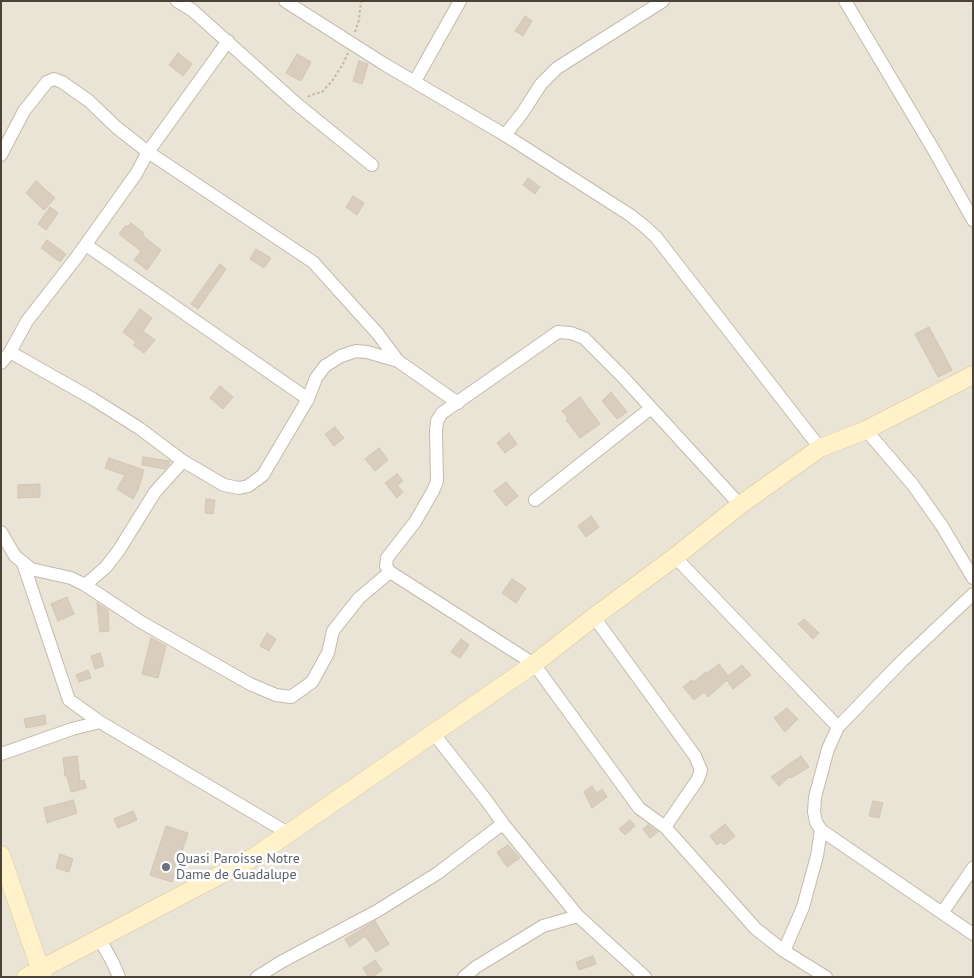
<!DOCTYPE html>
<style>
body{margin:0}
#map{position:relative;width:974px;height:978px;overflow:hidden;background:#f6f2ea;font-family:"PT Sans",sans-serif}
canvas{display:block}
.frame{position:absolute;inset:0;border:2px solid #4b4337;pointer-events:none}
</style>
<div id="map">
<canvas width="974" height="978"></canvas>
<div class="frame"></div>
</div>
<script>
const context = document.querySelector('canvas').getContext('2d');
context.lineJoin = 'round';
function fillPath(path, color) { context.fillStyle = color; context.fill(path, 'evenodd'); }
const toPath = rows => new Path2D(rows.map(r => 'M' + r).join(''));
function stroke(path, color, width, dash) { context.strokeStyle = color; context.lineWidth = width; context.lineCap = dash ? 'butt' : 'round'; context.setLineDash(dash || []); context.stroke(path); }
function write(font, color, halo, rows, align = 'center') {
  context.font = font + ' "PT Sans",sans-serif'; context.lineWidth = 5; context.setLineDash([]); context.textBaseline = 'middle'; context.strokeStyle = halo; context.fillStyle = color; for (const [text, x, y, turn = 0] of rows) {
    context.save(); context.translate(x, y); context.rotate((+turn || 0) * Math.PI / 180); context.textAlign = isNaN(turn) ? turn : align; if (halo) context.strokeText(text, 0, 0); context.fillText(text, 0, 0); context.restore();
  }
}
const residential = toPath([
 [1,1,973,1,973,977,1,977]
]);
const building = toPath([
 [525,16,532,21,523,36,515,31,525,16],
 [178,53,192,64,183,76,169,65,178,53],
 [297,54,311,62,301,81,286,73,297,54],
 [359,61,368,64,362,84,353,81,359,61],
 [528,178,540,187,535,194,523,185,528,178],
 [36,181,55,198,44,210,26,193,36,181],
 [353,196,364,203,357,215,346,207,353,196],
 [50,207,58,213,46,230,38,224,50,207],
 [131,223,144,233,142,235,161,250,147,270,134,260,141,251,119,234,126,225,128,227,131,223],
 [47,240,66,254,60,262,41,248,47,240],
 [256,249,271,258,264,268,250,259,256,249],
 [220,264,226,269,198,309,191,304,220,264],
 [140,309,152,318,143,331,155,340,144,353,133,345,136,342,123,332,140,309],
 [929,327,952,370,938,377,915,334,929,327],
 [220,386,233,397,223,409,210,398,220,386],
 [611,392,627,412,617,419,602,401,611,392],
 [580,397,600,424,580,438,566,420,568,418,562,411,580,397],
 [335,427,344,438,334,446,325,434,335,427],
 [509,433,517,444,505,453,497,443,509,433],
 [379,448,388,460,375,471,365,459,379,448],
 [143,457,170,461,169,464,165,469,142,465,143,457],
 [109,458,144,470,138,490,133,499,117,489,125,475,105,468,109,458],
 [397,474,403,481,397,485,403,492,397,498,385,483,397,474],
 [506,482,518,496,506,506,494,491,506,482],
 [40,484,40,497,18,498,18,485,40,484],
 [206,499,215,500,213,514,205,513,206,499],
 [591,516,599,527,586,537,578,526,591,516],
 [512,579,526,588,516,603,502,593,512,579],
 [67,597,74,614,58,621,51,604,67,597],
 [97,603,108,610,109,631,100,632,97,603],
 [804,619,819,633,813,639,798,624,804,619],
 [267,633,276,639,269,651,260,646,267,633],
 [151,638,166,646,158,678,142,674,151,638],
 [461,639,469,645,460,658,451,652,461,639],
 [100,653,104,666,95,669,91,656,100,653],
 [719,664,728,676,742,665,751,675,733,689,727,680,708,697,704,692,694,700,683,687,692,680,694,682,706,672,707,673,719,664],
 [88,670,91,678,79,682,76,675,88,670],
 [787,708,798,719,785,732,774,718,787,708],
 [45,715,46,724,26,728,24,719,45,715],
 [77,756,80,781,84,780,86,788,71,792,67,776,65,776,63,758,77,756],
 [801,756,809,767,791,778,789,777,779,786,771,777,801,756],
 [592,786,597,793,602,789,607,797,592,808,584,792,592,786],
 [73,800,77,813,47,823,44,808,73,800],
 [873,801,883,803,879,818,869,816,873,801],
 [133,811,137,820,118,828,114,819,133,811],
 [630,820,635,826,625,835,619,829,630,820],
 [725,824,735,836,724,845,721,842,717,845,710,836,725,824],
 [648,825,658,832,650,838,643,829,648,825],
 [166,826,188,833,172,882,150,875,166,826],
 [508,845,520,858,507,867,497,852,508,845],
 [60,854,73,859,69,872,56,868,60,854],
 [375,921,389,944,376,952,365,936,350,947,345,939,375,921],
 [593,956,596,964,579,970,576,962,593,956],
 [375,960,382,970,372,977,369,977,363,968,375,960]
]);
const path = toPath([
 [355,32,359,20,361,1],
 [308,97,311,95,322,92,332,81,343,64,348,53]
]);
const street = toPath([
 [177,1,192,10,298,105,372,165],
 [285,1,384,64,505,135,630,215,644,226,656,237,820,448],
 [845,1,935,152,973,220],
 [415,81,460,1],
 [505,135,523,112,541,84,557,68,663,1],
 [1,155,24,111,47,82,54,79,62,82,89,101,116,127,148,152,313,262,378,334,398,361],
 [86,245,308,399],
 [10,352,93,399,139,428,183,461,212,478,224,485,239,488,248,486,263,475,308,399,316,378,325,366,341,356,356,351,367,352,398,361,458,403],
 [1,363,10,352,27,321,76,258,136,174,148,152,228,41],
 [866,430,913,485,942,526,973,578],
 [535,500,651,408],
 [740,505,622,376,584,338,571,333,558,332,442,413,437,421,436,431,437,481,433,491,415,522,387,558,386,566,390,572,534,664,639,808,665,827,756,929,784,951,826,977],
 [1,532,15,556,31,569,71,578,85,585,141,622,250,684,276,695,291,697,312,682,328,653,333,631,359,598,390,572],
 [675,557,838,727],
 [23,563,69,700,100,722,288,833],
 [85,585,106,567,119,550,155,492,183,461],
 [973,594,902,661,838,727,828,749,815,797,814,812,816,822,821,830,973,934],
 [594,617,695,756,701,770,698,779,665,827],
 [434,734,486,800,504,825,578,916,645,977],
 [1,754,72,729,100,722],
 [942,913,973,868],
 [99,938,112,961,119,977],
 [784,951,803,907,817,856,821,830],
 [257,977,281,962,377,911,438,873,497,828,504,825],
 [464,977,476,967,543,926,578,916]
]);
const secondary = toPath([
 [1,855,43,977],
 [26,977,254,857,534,664,594,617,675,557,740,505,820,448,866,430,973,375]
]);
const markers = [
 [166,867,5,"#6b7280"]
];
const worshipNames = [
 ["Quasi Paroisse Notre",176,859],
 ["Dame de Guadalupe",176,875]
];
fillPath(residential, '#eae4d7');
fillPath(building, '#d9cebe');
stroke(building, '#d4c6b0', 1);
stroke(street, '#c3baab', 14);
stroke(secondary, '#dac796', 19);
stroke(path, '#c6b69b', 2, [2.5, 2.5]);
stroke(street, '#fff', 12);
stroke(secondary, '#fff2ca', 18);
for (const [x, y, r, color] of markers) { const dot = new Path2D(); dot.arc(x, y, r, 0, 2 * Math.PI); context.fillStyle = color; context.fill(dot); stroke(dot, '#fff', 2); }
write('14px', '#5b616d', '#fff', worshipNames, 'left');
</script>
